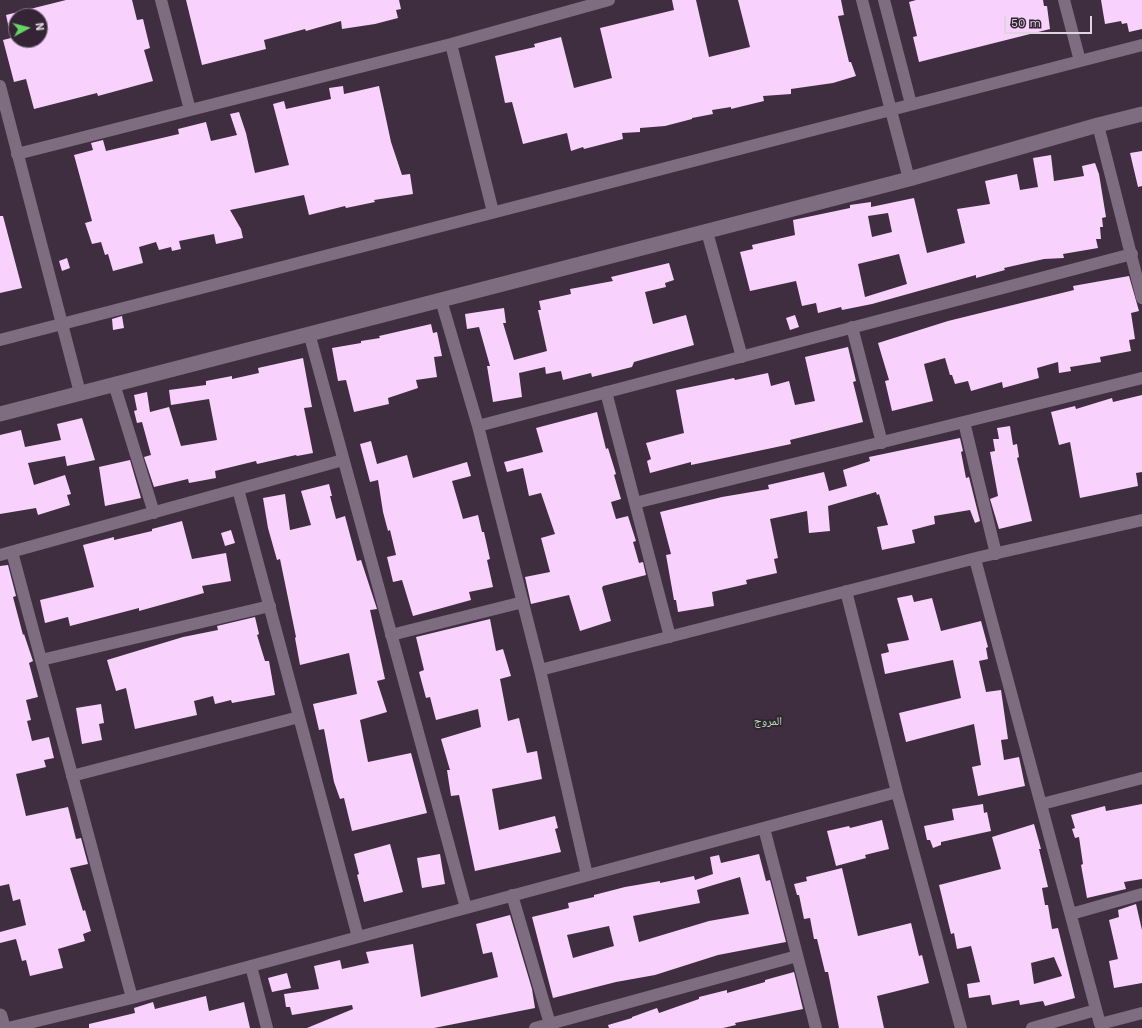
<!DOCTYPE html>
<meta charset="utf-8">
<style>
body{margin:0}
#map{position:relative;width:1142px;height:1028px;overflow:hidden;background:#3f2e40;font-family:"Work Sans",sans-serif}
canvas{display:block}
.north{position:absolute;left:8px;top:8px;width:40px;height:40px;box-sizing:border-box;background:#342436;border:1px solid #786a7a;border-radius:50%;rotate:83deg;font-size:11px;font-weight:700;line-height:16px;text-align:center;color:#dfd4df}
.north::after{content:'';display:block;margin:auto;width:14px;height:18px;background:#67d466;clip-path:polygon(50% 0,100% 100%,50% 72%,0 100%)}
.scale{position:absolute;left:1004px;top:16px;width:88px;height:18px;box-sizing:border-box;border:2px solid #dfd4df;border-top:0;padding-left:5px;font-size:12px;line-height:14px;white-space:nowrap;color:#dfd4df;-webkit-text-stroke:3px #342436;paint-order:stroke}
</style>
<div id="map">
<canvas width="1142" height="1028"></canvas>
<div class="north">N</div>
<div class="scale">50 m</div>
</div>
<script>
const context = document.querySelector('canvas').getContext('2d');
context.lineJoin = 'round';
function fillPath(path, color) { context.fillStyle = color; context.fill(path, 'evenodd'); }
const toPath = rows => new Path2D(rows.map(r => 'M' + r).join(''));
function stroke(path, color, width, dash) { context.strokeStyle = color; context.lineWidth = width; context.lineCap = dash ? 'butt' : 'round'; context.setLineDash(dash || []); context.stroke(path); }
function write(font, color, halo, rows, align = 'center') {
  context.font = font + ' "Work Sans","Noto Naskh Arabic",sans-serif'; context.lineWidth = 4; context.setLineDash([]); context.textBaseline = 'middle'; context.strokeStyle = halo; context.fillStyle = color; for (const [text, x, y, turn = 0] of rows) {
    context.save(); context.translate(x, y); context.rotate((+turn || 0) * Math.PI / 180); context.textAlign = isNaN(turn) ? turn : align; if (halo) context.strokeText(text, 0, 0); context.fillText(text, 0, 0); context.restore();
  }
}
const building = toPath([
 [66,0,132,0,137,20,143,19,150,48,144,50,153,81,98,96,97,93,34,109,26,79,14,82,3,40,11,38,6,15],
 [16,16,40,16,40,40,16,40],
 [186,0,399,0,401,9,396,10,398,18,375,24,342,29,341,21,306,31,305,29,264,40,266,49,202,65],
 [672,0,696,0,709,57,750,47,738,0,841,0,844,15,838,16,849,62,851,62,856,76,833,83,791,89,791,94,763,96,764,101,731,109,731,107,712,110,713,114,692,118,692,119,665,126,640,128,640,132,622,133,623,139,584,149,583,147,571,151,567,133,523,144,512,102,505,103,495,56,535,47,534,44,561,37,574,88,612,78,600,28,674,10],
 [916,0,1043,0,1044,6,1047,6,1050,29,919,62,913,37,917,36,909,2],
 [1101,0,1142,0,1142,29,1129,32,1127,23,1122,24,1121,21,1105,24],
 [343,86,344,94,379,86,391,142,402,175,410,174,413,194,374,200,375,202,346,208,345,206,309,215,304,195,230,210,241,229,243,238,216,244,214,234,179,241,181,249,172,251,171,247,159,250,156,242,139,247,143,263,113,271,108,254,105,255,101,242,92,244,85,223,92,221,74,155,93,150,91,143,103,140,106,151,179,134,178,129,206,122,211,141,237,135,230,114,239,112,246,133,255,173,289,165,273,104,284,101,286,109,331,99,329,88],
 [1142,151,1142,186,1138,187,1130,153],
 [1051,155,1054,181,1084,176,1082,166,1095,163,1099,174,1106,217,1102,218,1103,227,1100,227,1101,239,1096,239,1098,248,1063,254,1064,258,1044,259,1004,268,1005,270,976,278,976,275,872,304,842,310,841,307,818,313,816,303,802,306,796,281,750,291,740,252,753,249,752,245,795,235,793,220,850,208,850,205,871,202,871,207,914,198,927,253,965,243,957,209,990,204,985,181,1017,174,1020,190,1038,187,1033,158],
 [888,213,892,232,872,237,868,216],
 [899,254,907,284,865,297,858,264],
 [0,216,3,216,22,288,0,293],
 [67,258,70,268,62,271,59,261],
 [669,263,674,280,665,283,666,287,645,292,653,324,686,315,694,345,634,362,632,367,592,377,591,373,563,380,561,371,546,374,545,367,519,373,522,397,493,402,487,366,490,366,479,327,467,329,465,314,504,308,506,323,503,323,514,360,547,351,538,310,541,310,539,301,571,294,570,289,613,281,611,277],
 [1129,276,1139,311,1131,313,1135,339,1129,340,1131,351,1100,357,1101,362,1070,367,1071,371,1059,373,1058,362,1037,368,1039,378,1003,388,1002,382,971,391,968,381,955,384,952,375,950,375,945,358,924,364,933,401,892,411,885,381,889,380,878,343,948,321,1074,290,1073,286],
 [795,315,799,327,790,330,786,318],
 [122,316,124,328,113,330,112,319],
 [431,324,433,333,437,332,442,356,434,357,437,377,416,380,418,388,388,398,389,404,354,412,346,380,338,381,332,348,361,343,361,341,380,338,379,336],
 [848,347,856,381,853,382,863,422,790,440,791,444,691,465,691,462,650,473,647,461,651,459,646,443,684,433,676,390,734,378,735,380,768,373,771,386,789,381,795,405,815,401,805,357],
 [303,358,312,407,304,408,313,453,297,456,296,455,257,464,256,461,215,471,216,478,189,483,188,479,154,487,144,457,151,455,142,422,137,423,134,411,137,410,134,395,147,392,150,412,169,407,181,446,217,440,209,399,171,405,169,390,206,385,206,381,232,376,232,379,259,373,258,368],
 [1142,395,1142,472,1136,473,1138,486,1080,498,1070,442,1059,445,1051,412,1075,406,1076,409,1112,398,1113,402],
 [597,412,606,449,608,448,616,474,614,475,621,499,611,502,616,519,628,516,636,541,633,542,639,563,643,562,646,575,603,586,602,588,611,621,580,631,569,595,531,604,525,577,550,572,541,538,555,534,541,493,529,496,523,468,507,472,504,462,543,452,536,428],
 [82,418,95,460,67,466,65,456,28,463,34,485,65,475,71,494,67,495,70,505,38,515,36,508,0,514,0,435,21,430,25,447,61,440,57,424],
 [1010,426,1013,445,1017,444,1019,457,1017,458,1032,521,999,529,990,499,998,496,990,452,995,451,993,439,999,439,997,428],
 [960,438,963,451,961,452,966,478,969,477,980,521,975,523,970,510,934,516,935,524,912,530,915,543,882,550,877,527,888,525,879,494,877,495,876,492,828,506,830,531,809,533,807,511,770,519,778,558,774,559,777,573,746,580,747,584,712,592,714,606,678,612,676,600,674,600,666,555,671,554,660,512,722,497,769,489,768,485,824,472,829,491,847,486,843,470,870,461,869,457],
 [371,441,377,464,407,455,413,478,467,462,471,476,452,481,463,519,478,515,482,532,484,532,490,559,487,560,493,587,469,592,471,600,413,616,402,580,393,582,387,557,396,555,390,530,388,531,383,512,378,480,370,482,360,444],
 [130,460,141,498,105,506,99,467],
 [329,484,332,496,330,496,336,519,345,516,357,561,361,560,377,609,370,610,385,679,377,681,387,712,360,720,368,762,411,753,427,813,352,831,344,798,340,799,334,782,324,729,319,730,313,704,357,694,349,653,300,665,295,638,296,637,280,559,277,560,268,528,263,498,285,494,290,530,311,525,301,491],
 [182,521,192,559,226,553,231,581,202,586,204,593,139,611,139,608,70,626,68,617,45,623,40,600,94,587,83,545,114,537,114,540,152,531,152,529],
 [231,530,235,543,225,546,221,533],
 [8,565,16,596,13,597,23,635,24,634,33,661,29,663,38,697,26,700,31,720,27,721,32,741,49,737,54,758,44,760,46,767,16,774,26,816,68,807,76,839,81,838,88,864,70,868,83,911,85,910,91,931,83,934,85,941,58,949,63,968,30,976,26,960,22,961,16,939,0,943,0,932,26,925,20,899,13,901,9,884,0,886,0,566],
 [912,595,914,602,932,598,941,631,981,621,988,647,986,648,988,659,979,661,986,692,1001,690,1008,739,1001,740,1004,760,1019,757,1025,786,978,796,972,767,981,765,974,724,906,742,899,713,961,698,953,660,885,674,881,654,889,652,887,644,909,640,897,598],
 [255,617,259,634,257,635,265,661,269,661,275,695,232,703,231,700,215,704,213,696,194,701,197,715,135,729,126,688,116,691,107,660,183,637,218,630,217,626],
 [490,619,496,651,503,649,511,676,500,679,508,721,519,718,527,753,537,751,542,779,492,789,499,830,555,816,558,828,555,829,561,852,475,871,459,795,451,796,447,770,450,770,441,739,481,727,478,709,436,720,430,697,426,698,419,672,424,670,416,637],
 [101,704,104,723,99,724,102,740,82,744,76,708],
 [983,804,984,813,987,812,991,831,941,842,941,845,933,848,930,840,927,840,924,826,954,820,952,809],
 [1142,804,1142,879,1124,882,1126,889,1087,898,1081,865,1083,864,1079,837,1075,838,1072,829,1075,828,1071,815,1105,806,1106,811],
 [882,820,889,849,865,855,866,858,836,866,827,831,849,826,850,828],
 [1034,824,1041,849,1039,849,1048,887,1042,888,1045,905,1048,905,1052,929,1058,928,1075,998,1045,1006,1043,1001,1020,1005,1019,1000,992,1005,990,995,969,998,967,984,980,982,971,946,957,949,954,933,951,934,939,885,1001,869,992,837],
 [1054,957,1062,976,1034,984,1031,963],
 [390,844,403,892,364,902,357,875,359,874,354,854],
 [440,854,445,884,422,888,417,858],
 [759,854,766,881,770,880,786,942,718,955,655,975,616,982,553,998,532,917,569,908,568,903,594,897,594,895,625,887,660,881,660,883,694,876,695,880,713,874,710,857,719,855,721,863],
 [740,877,749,914,709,921,639,942,633,916,700,903,697,890],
 [609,926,614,946,573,958,567,935],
 [842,868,858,936,911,923,919,956,922,955,929,983,877,996,884,1028,839,1028,828,972,825,972,817,939,814,939,810,918,804,919,799,895,797,895,794,884,807,881,806,877],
 [1136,904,1142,930,1142,983,1114,988,1109,961,1118,959,1109,920,1119,917,1118,910],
 [510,915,532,989,535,1008,434,1028,307,1028,353,1009,352,1005,292,1015,290,1007,286,1007,284,994,319,989,314,966,340,960,342,969,369,963,366,952,413,944,421,997,498,977,492,952,483,954,476,924],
 [794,972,803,1009,735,1023,736,1025,723,1028,609,1028,608,1025,632,1018,632,1017,657,1008,659,1013,699,999,699,997,727,990,727,993,765,982,765,980],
 [287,973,291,988,272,992,268,978],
 [206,996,209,1011,244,1002,250,1028,89,1028,89,1024,135,1013,134,1008,153,1002,155,1009]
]);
const minor = toPath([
 [161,0,190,110],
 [862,0,909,179],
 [884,0,911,104],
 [1064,0,1080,61],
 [451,44,493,212],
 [0,86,80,393],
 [1098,125,1142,298],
 [17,154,451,44,609,0],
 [707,232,742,357],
 [441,300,478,426,540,670,587,875],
 [852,327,882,443],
 [309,333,466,908],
 [0,340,1142,45],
 [114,384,154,513],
 [606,392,670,637],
 [964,422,996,554],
 [478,426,1132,254],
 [238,489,358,937],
 [635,503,1142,378],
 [12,552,132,998],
 [0,555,343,460],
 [975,559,1100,1024,1142,1013],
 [846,591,897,792,961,1028],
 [391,635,523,602],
 [41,660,270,606],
 [540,670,980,557,1142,520],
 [72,776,299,717],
 [1042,804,1142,778],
 [764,828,816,1028],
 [512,895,550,1024],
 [1071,914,1142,894],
 [251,966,267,1028],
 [8,1028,132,998,897,792],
 [535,1028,797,956],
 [1032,1028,1096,1010]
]);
const tertiary = toPath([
 [0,414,909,179,1098,125,1142,114],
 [0,1016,3,1028]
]);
const neighbourhoodNames = [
 ["المروج",768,721]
];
fillPath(building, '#f8d2fc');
stroke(minor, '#7e6c80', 12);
stroke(tertiary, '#7e6c80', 15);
write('12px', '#aee7ab', '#342436', neighbourhoodNames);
</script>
